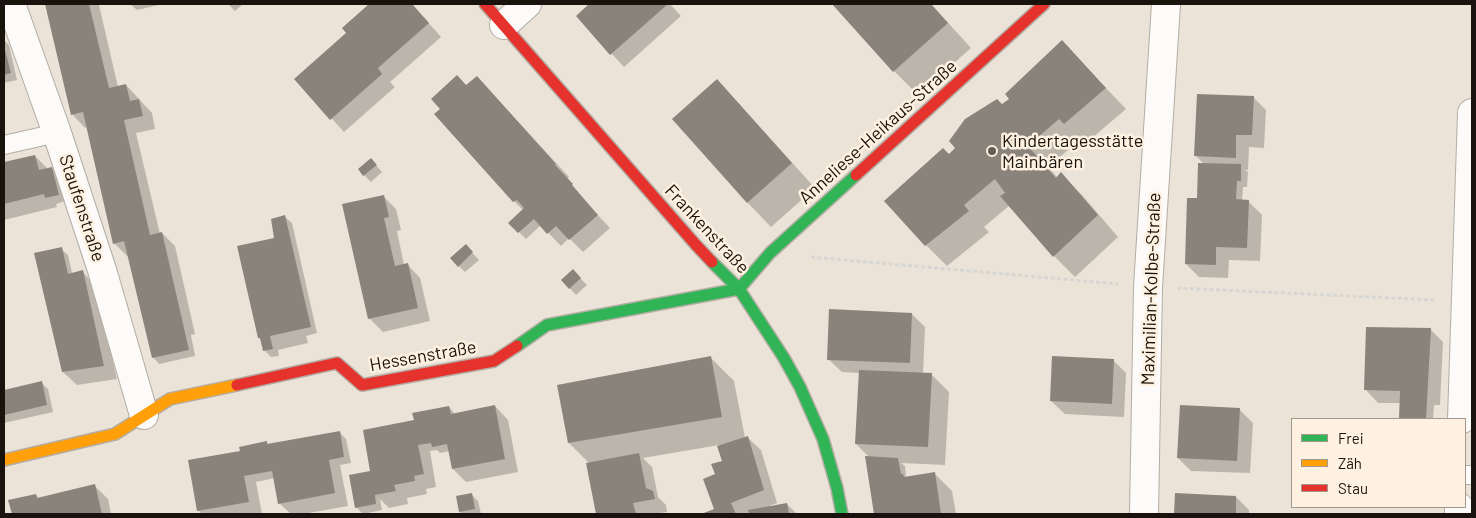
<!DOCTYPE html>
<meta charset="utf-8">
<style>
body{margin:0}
#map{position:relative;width:1476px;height:518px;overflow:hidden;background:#ebe3d7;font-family:Barlow,sans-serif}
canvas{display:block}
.frame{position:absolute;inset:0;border:5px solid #18130c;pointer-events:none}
.legend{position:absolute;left:1291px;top:418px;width:175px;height:90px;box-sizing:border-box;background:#fef1e1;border:1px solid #a2988c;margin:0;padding:6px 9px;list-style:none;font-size:15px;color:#18130c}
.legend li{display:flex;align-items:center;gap:10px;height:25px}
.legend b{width:25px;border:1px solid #a2988c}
</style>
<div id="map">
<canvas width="1476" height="518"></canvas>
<div class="frame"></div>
<ul class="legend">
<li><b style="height:6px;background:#30b455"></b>Frei</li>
<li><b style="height:6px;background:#ff9f0a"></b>Zäh</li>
<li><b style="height:6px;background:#e5322d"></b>Stau</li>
</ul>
</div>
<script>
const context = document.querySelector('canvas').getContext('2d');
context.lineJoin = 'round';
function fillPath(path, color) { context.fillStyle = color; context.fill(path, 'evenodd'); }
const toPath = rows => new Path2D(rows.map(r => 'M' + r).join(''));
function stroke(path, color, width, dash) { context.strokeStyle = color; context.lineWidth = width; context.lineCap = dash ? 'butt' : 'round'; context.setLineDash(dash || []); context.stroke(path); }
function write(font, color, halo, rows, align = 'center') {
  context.font = font + ' Barlow,sans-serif'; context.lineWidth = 5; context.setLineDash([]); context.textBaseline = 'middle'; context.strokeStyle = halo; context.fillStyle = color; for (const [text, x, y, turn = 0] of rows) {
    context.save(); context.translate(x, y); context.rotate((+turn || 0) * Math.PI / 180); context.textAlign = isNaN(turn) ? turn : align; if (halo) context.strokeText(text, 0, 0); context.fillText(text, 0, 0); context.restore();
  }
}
const shadow = toPath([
 [46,4,97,4,99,5,118,87,126,85,152,113,155,129,136,133,160,234,162,233,175,246,195,334,191,335,195,356,159,364,153,357,129,256,127,256,114,243,87,127,85,128,72,114],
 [130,4,163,4,137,10],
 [228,4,243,4,235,11],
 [370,4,412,4,441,37,390,82,395,87,344,132,296,79,348,33,344,28],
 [591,4,670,4,681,16,624,67,577,16],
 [833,4,931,4,971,48,918,95,894,71],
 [4,40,9,45,17,80,4,83],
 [1062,42,1126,109,1085,144,1081,139,1048,167,1058,178,1061,174,1082,195,1118,237,1075,277,1054,256,1010,205,984,227,989,232,947,266,926,245,949,155,1002,106,1011,99],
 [477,77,569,177,567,179,578,192,577,193,610,228,583,252,569,238,561,246,541,225,526,239,510,223,524,211,514,201,466,87],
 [717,81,740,105,815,188,771,227,748,203,673,119],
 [1253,97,1266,110,1264,148,1249,147,1248,170,1245,170,1248,172,1247,187,1243,187,1242,201,1249,202,1262,215,1260,261,1229,260,1228,278,1199,277,1186,264,1204,164,1196,156],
 [35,156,48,169,52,168,59,175,65,201,56,204,57,207,4,220,4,164],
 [371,160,382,172,371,182,364,175],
 [383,196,396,209,401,230,397,231,404,265,407,264,420,278,430,321,383,332,370,319,344,205],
 [285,217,292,223,317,333,306,336,308,343,278,350,279,356,271,357,264,350,262,341,259,338,277,242],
 [466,246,479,260,465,272,459,266],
 [61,249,68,255,72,273,82,271,95,285,117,379,77,385,63,372],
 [573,271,587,285,576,295,563,281],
 [912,314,925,327,923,374,931,374,949,392,945,465,901,463,905,466,906,478,934,473,952,491,956,514,875,514,866,458,870,458,856,444,860,373,842,372,828,359],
 [1430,329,1443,342,1440,405,1434,405,1433,419,1400,419,1401,403,1378,403,1365,389],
 [710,357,734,381,745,438,747,437,761,450,777,503,769,506,770,507,787,504,797,514,704,514,717,509,717,475,723,461,719,445,643,458,652,467,658,497,666,505,667,512,654,514,597,514,588,464,590,464,569,443,558,386],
 [1113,360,1126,373,1124,417,1065,414,1051,401],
 [41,382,48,389,53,412,4,423,4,391],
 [495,406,508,420,518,472,466,482,453,469,450,451,440,453,437,450,430,451,436,487,426,489,427,494,407,498,408,504,389,508,380,499,382,510,363,514,356,507,370,472,415,421,449,407,455,414],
 [1239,409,1253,423,1250,473,1191,471,1178,458],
 [339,432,346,439,351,463,340,465,348,506,303,514,291,514,279,503,275,478,256,482,262,514,202,514,198,510,241,452,267,443,269,445],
 [95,486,108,499,111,514,13,514,10,501,36,495,39,498],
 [471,494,478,501,481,514,462,514,460,512],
 [1176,494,1236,497,1249,510,1249,514,1175,514]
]);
const building = toPath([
 [45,4,89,4,109,88,126,84,130,101,139,99,143,116,124,120,150,235,162,232,189,350,152,358,124,241,113,244,83,112,71,115],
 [369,4,412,4,429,23,378,68,382,74,330,120,294,79,346,33,342,28],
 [589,4,668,4,610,55,576,16],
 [832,4,931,4,948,23,893,72],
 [1062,40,1106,88,1064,124,1059,119,1028,146,1056,178,1061,172,1098,215,1053,257,1000,196,1005,193,995,179,964,205,969,211,925,246,884,201,943,148,949,154,955,148,949,141,965,119,997,99,1002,104,1009,99,1005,94],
 [4,46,11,73,4,75],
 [457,75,466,85,477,76,556,164,555,165,573,184,572,185,598,215,569,240,556,226,547,234,534,219,518,233,508,223,524,208,517,200,513,202,434,114,440,109,431,99],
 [717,79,792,163,747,203,672,119],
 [1197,94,1254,96,1252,135,1236,135,1236,158,1194,156],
 [35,155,39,170,52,167,59,195,45,198,44,194,4,204,4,162],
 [371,158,377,165,363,176,358,169],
 [1198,163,1241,164,1241,181,1237,181,1236,199,1249,200,1247,248,1216,247,1216,265,1185,264,1187,198,1197,198],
 [384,195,389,217,384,218,395,266,408,263,418,308,368,319,342,204],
 [285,215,311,327,270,336,273,349,263,351,260,338,258,338,237,246,274,238,271,219],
 [466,244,473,252,458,267,450,258],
 [62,247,68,274,83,270,104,366,62,372,34,253],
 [573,269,581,278,569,289,561,280],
 [829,309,912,313,910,363,827,360],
 [1366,327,1431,328,1426,419,1399,419,1400,391,1364,390],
 [711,356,722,417,568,443,557,385],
 [1052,356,1114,359,1112,404,1050,401],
 [859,370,932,373,928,447,855,444],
 [42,381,47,405,4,415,4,390],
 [495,405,505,459,452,469,447,444,432,447,431,443,418,445,424,474,414,476,415,481,394,485,396,491,375,495,376,504,355,508,349,475,370,471,363,430,414,420,412,413,449,406,451,414],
 [1180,405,1240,408,1237,461,1177,458],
 [340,431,344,457,329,460,335,493,278,504,272,471,244,476,249,502,197,511,188,460,240,451,239,447,267,441,267,444],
 [748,436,764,490,731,503,736,514,701,514,714,509,703,479,715,474,711,464,722,461,717,446],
 [639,453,646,488,653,491,655,499,633,503,636,514,596,514,586,463],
 [865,456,898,458,901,474,903,474,904,477,935,472,941,514,874,514],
 [95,484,102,514,12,514,8,500,36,494,37,498],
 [472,493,475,509,459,512,456,496],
 [1175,493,1236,496,1236,514,1174,514],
 [787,503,789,514,749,514,748,510]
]);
const path = toPath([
 [811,257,1118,284],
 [1177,288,1435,300]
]);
const lane = toPath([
 [4,145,57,133],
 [1465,475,1472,475]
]);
const street = toPath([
 [11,4,57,133,102,270,144,415],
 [504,25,527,4],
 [1462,419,1472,113],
 [1144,514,1148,287,1166,4],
 [1459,514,1459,507]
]);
const fast = toPath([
 [712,262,739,289,784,358,800,387,823,439,837,488,842,514],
 [517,346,547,325,739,289,770,253,856,175]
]);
const slow = toPath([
 [4,460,115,434,170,399,237,385]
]);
const jam = toPath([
 [485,4,696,245,712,262],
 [856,175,1044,4],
 [237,385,337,363,362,385,494,361,517,346]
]);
const markers = [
 [992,151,5,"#625c53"]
];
const streetNames = [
 ["Anneliese-Heikaus-Straße",878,132,-42],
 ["Staufenstraße",82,208,72],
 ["Frankenstraße",707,229,47],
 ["Maximilian-Kolbe-Straße",1151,289,-88],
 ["Hessenstraße",423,356,-10]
];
const poiNames = [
 ["Kindertagesstätte",1002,141],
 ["Mainbären",1002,162]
];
fillPath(shadow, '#0003');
fillPath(building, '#8a837b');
stroke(lane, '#b3ada4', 20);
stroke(street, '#b3ada4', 30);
stroke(fast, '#b3ada4', 14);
stroke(slow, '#b3ada4', 14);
stroke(jam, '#b3ada4', 14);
stroke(path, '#d8d6d3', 3, [4, 2.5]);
stroke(lane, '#fcfbf9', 18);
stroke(street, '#fcfbf9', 28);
stroke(fast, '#30b455', 11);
stroke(slow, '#ff9f0a', 11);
stroke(jam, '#e5322d', 11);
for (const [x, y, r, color] of markers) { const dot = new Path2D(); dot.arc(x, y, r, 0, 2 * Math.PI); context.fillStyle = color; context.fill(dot); stroke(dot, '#fef1e1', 2); }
write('18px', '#18130c', '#fef1e1', streetNames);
write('18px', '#18130c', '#fef1e1', poiNames, 'left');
</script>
